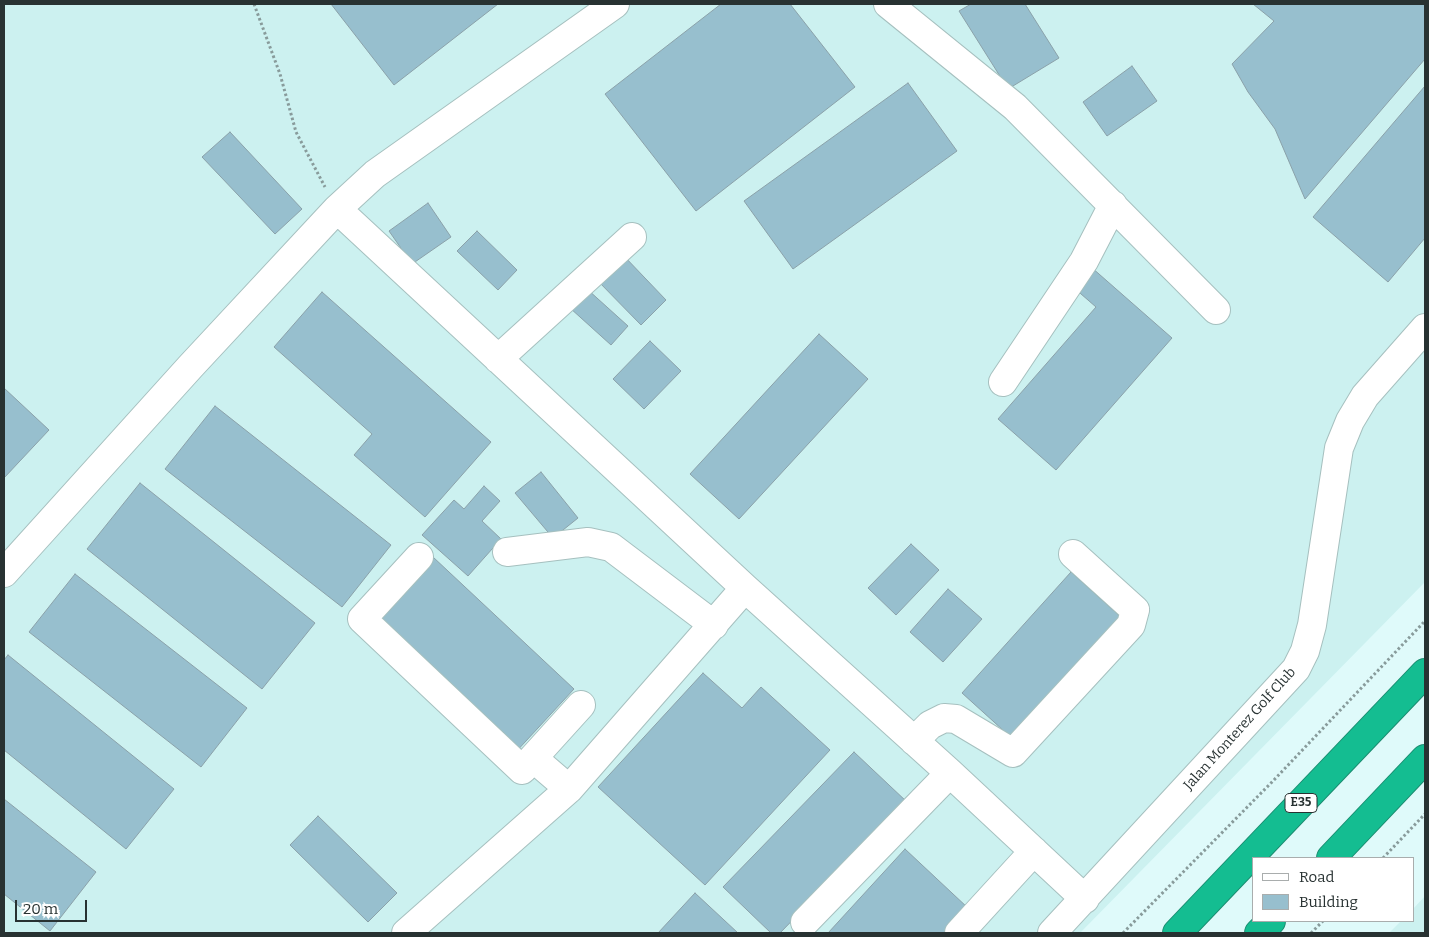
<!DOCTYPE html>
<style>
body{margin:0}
#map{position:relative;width:1429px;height:937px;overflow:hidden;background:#dffafa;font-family:Bitter,serif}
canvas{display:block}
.frame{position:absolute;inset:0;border:5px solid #283232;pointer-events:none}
.legend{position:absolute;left:1252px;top:857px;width:162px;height:65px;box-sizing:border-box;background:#fff;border:1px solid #a9adad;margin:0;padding:6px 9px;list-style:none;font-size:15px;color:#283232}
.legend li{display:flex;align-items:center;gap:10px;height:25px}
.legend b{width:25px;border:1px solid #a9adad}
.scale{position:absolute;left:15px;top:900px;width:72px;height:22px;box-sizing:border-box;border:2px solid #283232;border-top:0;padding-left:6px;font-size:15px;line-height:18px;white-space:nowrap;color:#283232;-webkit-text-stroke:4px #fff;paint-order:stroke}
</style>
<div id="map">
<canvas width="1429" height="937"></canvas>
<div class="frame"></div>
<ul class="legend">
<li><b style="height:6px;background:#fff"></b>Road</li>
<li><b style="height:14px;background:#97bfce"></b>Building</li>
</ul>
<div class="scale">20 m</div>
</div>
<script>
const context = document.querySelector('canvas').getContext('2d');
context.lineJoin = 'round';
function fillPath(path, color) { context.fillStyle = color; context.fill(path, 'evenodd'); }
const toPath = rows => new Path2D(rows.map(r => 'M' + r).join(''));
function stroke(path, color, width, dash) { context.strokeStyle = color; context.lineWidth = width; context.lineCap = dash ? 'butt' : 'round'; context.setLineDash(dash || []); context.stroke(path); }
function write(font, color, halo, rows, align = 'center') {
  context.font = font + ' Bitter,serif'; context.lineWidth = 4; context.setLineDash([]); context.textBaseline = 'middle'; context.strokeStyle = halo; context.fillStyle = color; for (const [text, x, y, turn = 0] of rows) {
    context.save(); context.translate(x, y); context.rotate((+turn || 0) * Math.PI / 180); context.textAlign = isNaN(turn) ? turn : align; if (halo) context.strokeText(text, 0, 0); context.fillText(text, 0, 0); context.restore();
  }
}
const built = toPath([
 [4,4,1425,4,1425,582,1080,933,4,933],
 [1425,896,1425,933,1389,933,1401,921,1413,921,1413,909]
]);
const building = toPath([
 [331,4,498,4,394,85,331,4],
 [721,4,790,4,855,87,696,211,605,94,721,4],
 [971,4,1025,4,1059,58,1008,89,959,11,971,4],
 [1253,4,1425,4,1425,59,1305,199,1275,129,1248,92,1232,64,1274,21,1253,4],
 [1132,66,1157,101,1107,136,1083,102,1132,66],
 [908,83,957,151,793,269,744,201,908,83],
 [1425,86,1425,238,1388,282,1313,217,1425,86],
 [230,132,302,209,275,234,202,157,230,132],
 [428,203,451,237,412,264,389,231,428,203],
 [477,231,517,270,498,290,457,251,477,231],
 [623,255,666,300,641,325,597,280,623,255],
 [1091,267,1172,338,1056,470,998,419,1096,307,1073,287,1091,267],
 [587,289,628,326,611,345,570,308,587,289],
 [322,292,491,442,425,517,354,455,372,434,274,347,322,292],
 [819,334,868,379,739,519,690,474,819,334],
 [650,341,681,371,644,409,613,379,650,341],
 [4,388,49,430,4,478,4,388],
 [215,406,391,545,342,607,165,469,215,406],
 [541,472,578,518,553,538,515,493,541,472],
 [140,483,315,623,262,689,87,549,140,483],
 [484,486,500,501,482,521,501,539,468,576,422,535,454,500,464,509,484,486],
 [911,544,939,570,896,615,868,588,911,544],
 [433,557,574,689,514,754,372,621,433,557],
 [1071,572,1124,620,1015,741,962,693,1071,572],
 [75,574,247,708,201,767,29,632,75,574],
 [948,589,982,619,943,662,910,632,948,589],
 [8,655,174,789,126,849,4,750,4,660,8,655],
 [703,673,742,708,761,687,830,750,705,885,598,787,703,673],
 [854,752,907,802,780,933,771,933,723,887,854,752],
 [4,799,96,872,50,931,4,894,4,799],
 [318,816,397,893,368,922,290,845,318,816],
 [905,849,968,908,945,933,828,933,905,849],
 [695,893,738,933,658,933,695,893]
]);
const path = toPath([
 [254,4,280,74,296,132,325,187],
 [1383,858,1425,814],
 [1123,933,1272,782,1425,621],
 [1311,933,1323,921]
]);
const minor = toPath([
 [888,4,1015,107,1216,310],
 [337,209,745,588,950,773,1085,899],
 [498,359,632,237],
 [1003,382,1084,261,1113,205],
 [507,552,588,542,611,547,714,625],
 [419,557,362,619,522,770,533,758,569,789],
 [4,573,190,367,337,209,375,174,615,4],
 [914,741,930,725,944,718,956,719,1013,753,1131,625,1135,610,1073,554],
 [533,758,581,705],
 [805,922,950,773],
 [406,933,569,789,745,588],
 [959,933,1034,851],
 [1052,933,1296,669,1305,651,1312,625,1339,448,1350,421,1365,396,1425,328]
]);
const highway = toPath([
 [1331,858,1425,759],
 [1177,933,1425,673],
 [1259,933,1271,921]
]);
const shields = [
 [1301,803,32]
];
const shieldNames = [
 ["E35",1301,803]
];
const streetNames = [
 ["Jalan Monterez Golf Club",1240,729,-48]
];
fillPath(built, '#ccf1f0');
fillPath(building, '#97bfce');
stroke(building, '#8ba2aa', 1);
stroke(minor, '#a6c0bf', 30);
stroke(highway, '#1b8c70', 30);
stroke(path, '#889b9b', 3, [2.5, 2.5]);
stroke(minor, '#fff', 28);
stroke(highway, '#14bd91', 28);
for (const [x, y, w] of shields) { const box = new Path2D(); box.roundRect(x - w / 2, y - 9.5, w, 19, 4); context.fillStyle = '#fff'; context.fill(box); stroke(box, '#283232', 1); }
write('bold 12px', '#283232', null, shieldNames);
write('14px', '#283232', '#fff', streetNames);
</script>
